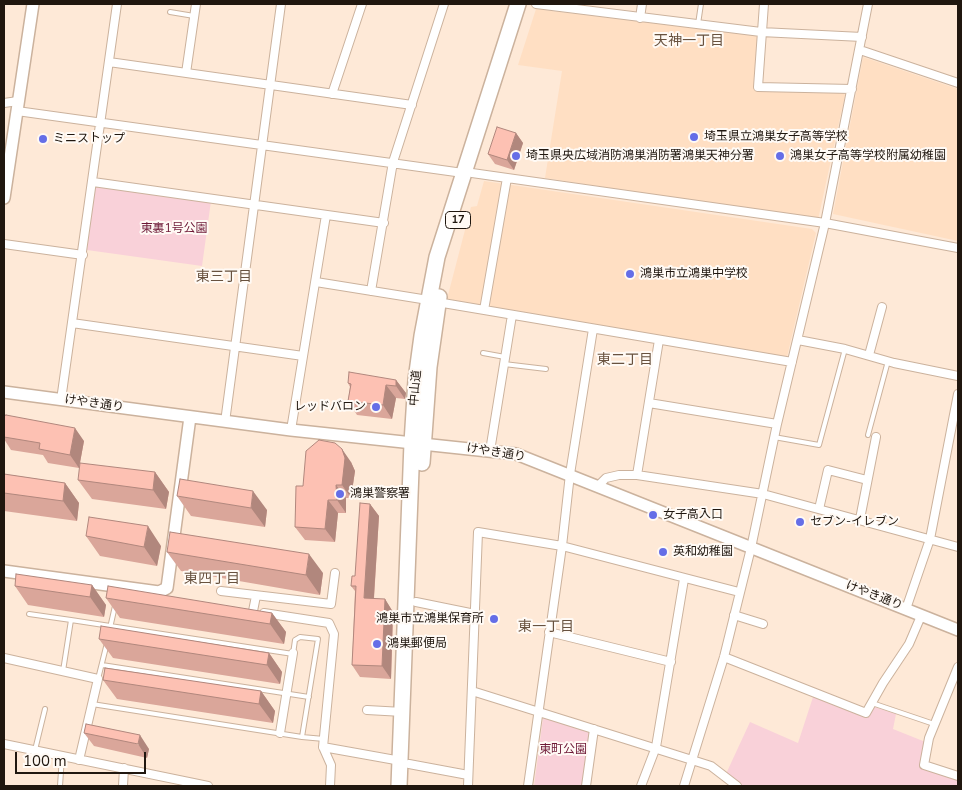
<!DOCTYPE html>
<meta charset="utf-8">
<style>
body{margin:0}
#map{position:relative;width:962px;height:790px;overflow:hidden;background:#fee9d7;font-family:"Nunito Sans",sans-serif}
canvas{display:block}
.frame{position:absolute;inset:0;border:5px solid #20170f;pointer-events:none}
.scale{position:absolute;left:15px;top:752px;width:131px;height:22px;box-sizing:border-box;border:2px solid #20170f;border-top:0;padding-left:6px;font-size:15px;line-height:18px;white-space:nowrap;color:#20170f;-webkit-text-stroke:4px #fffaf5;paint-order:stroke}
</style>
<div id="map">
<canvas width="962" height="790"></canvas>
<div class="frame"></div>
<div class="scale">100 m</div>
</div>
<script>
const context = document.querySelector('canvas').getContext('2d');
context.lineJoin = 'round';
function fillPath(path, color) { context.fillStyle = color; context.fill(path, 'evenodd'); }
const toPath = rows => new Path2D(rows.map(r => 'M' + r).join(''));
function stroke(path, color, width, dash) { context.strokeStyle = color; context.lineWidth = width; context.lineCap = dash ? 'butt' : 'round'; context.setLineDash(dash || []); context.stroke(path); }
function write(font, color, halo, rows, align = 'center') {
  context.font = font + ' "Nunito Sans","Noto Sans JP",sans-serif'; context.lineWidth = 4; context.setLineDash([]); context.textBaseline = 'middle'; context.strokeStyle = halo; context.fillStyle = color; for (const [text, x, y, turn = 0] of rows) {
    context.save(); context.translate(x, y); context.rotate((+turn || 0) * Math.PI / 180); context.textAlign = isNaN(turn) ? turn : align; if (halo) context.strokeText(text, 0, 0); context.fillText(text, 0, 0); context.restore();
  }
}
const built = toPath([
 [536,9,759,36,756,90,842,91,845,95,818,220,545,178,562,71,518,65],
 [863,57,958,89,958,241,833,214],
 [484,181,812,229,816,233,787,357,447,299,471,207,477,206]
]);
const green = toPath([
 [98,186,211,201,202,266,87,250,95,188],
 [814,694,868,714,872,706,896,714,893,729,928,743,924,765,958,776,958,786,737,786,725,776,750,722,798,743],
 [547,716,589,731,591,734,583,786,534,786,543,718]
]);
const lane = toPath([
 [170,12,194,16],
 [698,24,701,4],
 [483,353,505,357],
 [504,364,546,369],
 [868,435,888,361],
 [774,437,819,445,845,349],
 [29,614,71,620],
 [110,628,115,606],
 [102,665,309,697],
 [63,671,71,620,293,654,295,640,300,637,318,639,302,737,324,739],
 [98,679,107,643],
 [872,703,934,724],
 [92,704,302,737],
 [35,750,45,709],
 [60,786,62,756]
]);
const street = toPath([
 [536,4,761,32,862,37],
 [764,4,758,87,852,89],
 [640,18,642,4],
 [860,50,958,83],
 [109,62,412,105],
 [186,73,196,4],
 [332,94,362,4],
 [4,103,18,101],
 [17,111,463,173],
 [472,173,825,223,958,248],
 [93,182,384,223],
 [4,244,83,255],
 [316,282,428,300],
 [371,291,393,162,444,4],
 [437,302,792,362],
 [484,310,507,178],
 [72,323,303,356],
 [798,340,845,349,894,363,958,376],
 [869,355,882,307],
 [61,400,117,4],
 [649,403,777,424],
 [225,422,281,4],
 [291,430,326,215],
 [490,451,512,315],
 [637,475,659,340],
 [598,486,606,478,619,475,637,475,763,494,958,547],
 [819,509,828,470,867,480],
 [860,519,876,437],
 [221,591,331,604,335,573],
 [416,602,475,614],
 [906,609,930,539,958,394],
 [253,611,256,596],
 [264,613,329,623,334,634,323,747,331,765,330,786],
 [734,615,763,624],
 [549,632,671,662],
 [724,657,866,713,883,683,909,644,921,616],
 [4,658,98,679,79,760],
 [958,667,929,738,924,765,958,776],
 [472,691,692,760,711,766,737,786],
 [367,710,403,712],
 [280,733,293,653],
 [4,744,208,786],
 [323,747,401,761],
 [409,764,468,775],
 [123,786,124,768],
 [468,786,478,532,562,546,739,592],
 [528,786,562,546,570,474,593,329],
 [586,786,594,729],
 [641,786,656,747,684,579],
 [684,786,724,657,751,548,777,424,825,223,868,4]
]);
const secondary = toPath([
 [4,198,33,4],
 [4,392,291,430,516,454,958,630],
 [4,571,159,592,167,588,190,417]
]);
const highway = toPath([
 [422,463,429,367,439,297],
 [399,786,412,443,416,380,422,336,437,257,518,4]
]);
const wall = toPath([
 [516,133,523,143,514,170,495,164,488,154],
 [396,380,406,393,405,399,396,398,392,419,357,415,348,401,350,387,348,383],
 [4,416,84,441,79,468,48,463,43,455,11,450,4,439],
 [351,462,355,471,351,498,346,498,346,513,338,513,335,542,305,540,295,527],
 [155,472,169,492,166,509,92,499,78,480],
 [4,474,65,483,79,503,77,521,4,511],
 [177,496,267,510,265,527,191,516],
 [370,504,379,516,374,599,385,599,393,612,391,679,360,677,352,665,355,591,351,586,355,576],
 [86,536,161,546,157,566,100,556],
 [167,552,323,573,320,595,181,571],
 [92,585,106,605,104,617,28,605,15,586],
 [106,598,272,613,286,632,284,644,120,618],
 [99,639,269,653,282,672,280,684,113,658],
 [103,680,261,691,275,711,273,723,117,699],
 [86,724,149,749,147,758,94,746,84,733]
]);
const shadedWall = toPath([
 [516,133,523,143,514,170,507,160],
 [396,380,406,393,405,399,396,386],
 [386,385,396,398,392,419,383,405],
 [75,428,84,441,79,468,70,455],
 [342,449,351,462,355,471,351,498,342,485],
 [155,472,169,492,166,509,153,490],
 [65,483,79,503,77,521,63,501],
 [336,485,346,498,346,513,337,500],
 [253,491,267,510,265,527,251,508],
 [328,500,338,513,335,542,325,529],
 [370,504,379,516,373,611,364,598],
 [148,526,161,546,157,566,144,547],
 [309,554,323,573,320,595,306,575],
 [92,585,106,605,104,617,90,597],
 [385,599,393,612,391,679,382,666],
 [272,613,286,632,284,644,270,624],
 [269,653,282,672,280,684,267,665],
 [261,691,275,711,273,723,259,704],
 [140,735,149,749,147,758,138,744]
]);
const building = toPath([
 [497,127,516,133,507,160,488,154,497,127],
 [349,372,396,380,396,386,386,385,383,405,348,401,351,384,348,383,349,372],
 [6,415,75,428,70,455,39,449,40,443,4,437,4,416,6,415],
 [319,440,335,443,342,449,345,458,342,485,336,485,337,500,328,500,325,529,295,527,296,486,303,486,306,451,319,440],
 [80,463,155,472,153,490,78,480,80,463],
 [4,474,65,483,63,501,4,493,4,474],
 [180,479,253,491,251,508,177,496,180,479],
 [360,503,370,504,364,598,385,599,382,666,352,665,356,586,351,586,352,576,355,576,360,503],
 [89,517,148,526,144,547,86,536,89,517],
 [170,532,309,554,306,575,167,552,170,532],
 [16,574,92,585,90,597,15,586,16,574],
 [108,586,272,613,270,624,106,598,108,586],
 [101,626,269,653,267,665,99,639,101,626],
 [105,668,261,691,259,704,103,680,105,668],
 [86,724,140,735,138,744,84,733,86,724]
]);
const markers = [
 [694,137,5,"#656ee7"],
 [43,139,5,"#656ee7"],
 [516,156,5,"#656ee7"],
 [780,156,5,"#656ee7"],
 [630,274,5,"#656ee7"],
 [376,407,5,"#656ee7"],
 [340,494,5,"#656ee7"],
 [653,515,5,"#656ee7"],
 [800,522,5,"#656ee7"],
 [663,552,5,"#656ee7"],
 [494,619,5,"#656ee7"],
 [377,644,5,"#656ee7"]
];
const shields = [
 [458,220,25]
];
const shieldNames = [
 ["17",458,220]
];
const poiNames = [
 ["埼玉県立鴻巣女子高等学校",704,137],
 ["ミニストップ",53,139],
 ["埼玉県央広域消防鴻巣消防署鴻巣天神分署",526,156],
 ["鴻巣女子高等学校附属幼稚園",790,156],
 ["鴻巣市立鴻巣中学校",640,274],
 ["レッドバロン",366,407,"right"],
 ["鴻巣警察署",350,494],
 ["女子高入口",663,515],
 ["セブン-イレブン",810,522],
 ["英和幼稚園",673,552],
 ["鴻巣市立鴻巣保育所",484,619,"right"],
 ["鴻巣郵便局",387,644]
];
const parkNames = [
 ["東裏1号公園",174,229],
 ["東町公園",563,750]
];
const streetNames = [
 ["中山道",416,388,-85],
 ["けやき通り",94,404,8],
 ["けやき通り",496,453,9],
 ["けやき通り",874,596,21]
];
const neighbourhoodNames = [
 ["天神一丁目",689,42],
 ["東三丁目",224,278],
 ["東二丁目",625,361],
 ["東四丁目",212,580],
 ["東一丁目",546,628]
];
fillPath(built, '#ffdfc3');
fillPath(green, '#f9d1d9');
stroke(lane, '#cbb29d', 6);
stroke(street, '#cbb29d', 10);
stroke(secondary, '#cbb29d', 14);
stroke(highway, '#cbb29d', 18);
stroke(lane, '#fff', 4);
stroke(street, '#fff', 8);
stroke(secondary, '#fff', 11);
stroke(highway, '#fff', 15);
fillPath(wall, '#daa69a');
fillPath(shadedWall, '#b1877d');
fillPath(building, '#fdc1b3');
stroke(building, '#b1877d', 1);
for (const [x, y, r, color] of markers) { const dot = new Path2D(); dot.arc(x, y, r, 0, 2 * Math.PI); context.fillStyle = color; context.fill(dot); stroke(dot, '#fffaf5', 2); }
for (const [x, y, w] of shields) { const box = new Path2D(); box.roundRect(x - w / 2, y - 8.5, w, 17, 4); context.fillStyle = '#fffaf5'; context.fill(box); stroke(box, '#20170f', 1); }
write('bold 11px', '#20170f', null, shieldNames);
write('12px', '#20170f', '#fffaf5', poiNames, 'left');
write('12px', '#6d1836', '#fffaf5', parkNames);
write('12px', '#20170f', '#fffaf5', streetNames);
write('14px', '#68523f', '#fffaf5', neighbourhoodNames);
</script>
